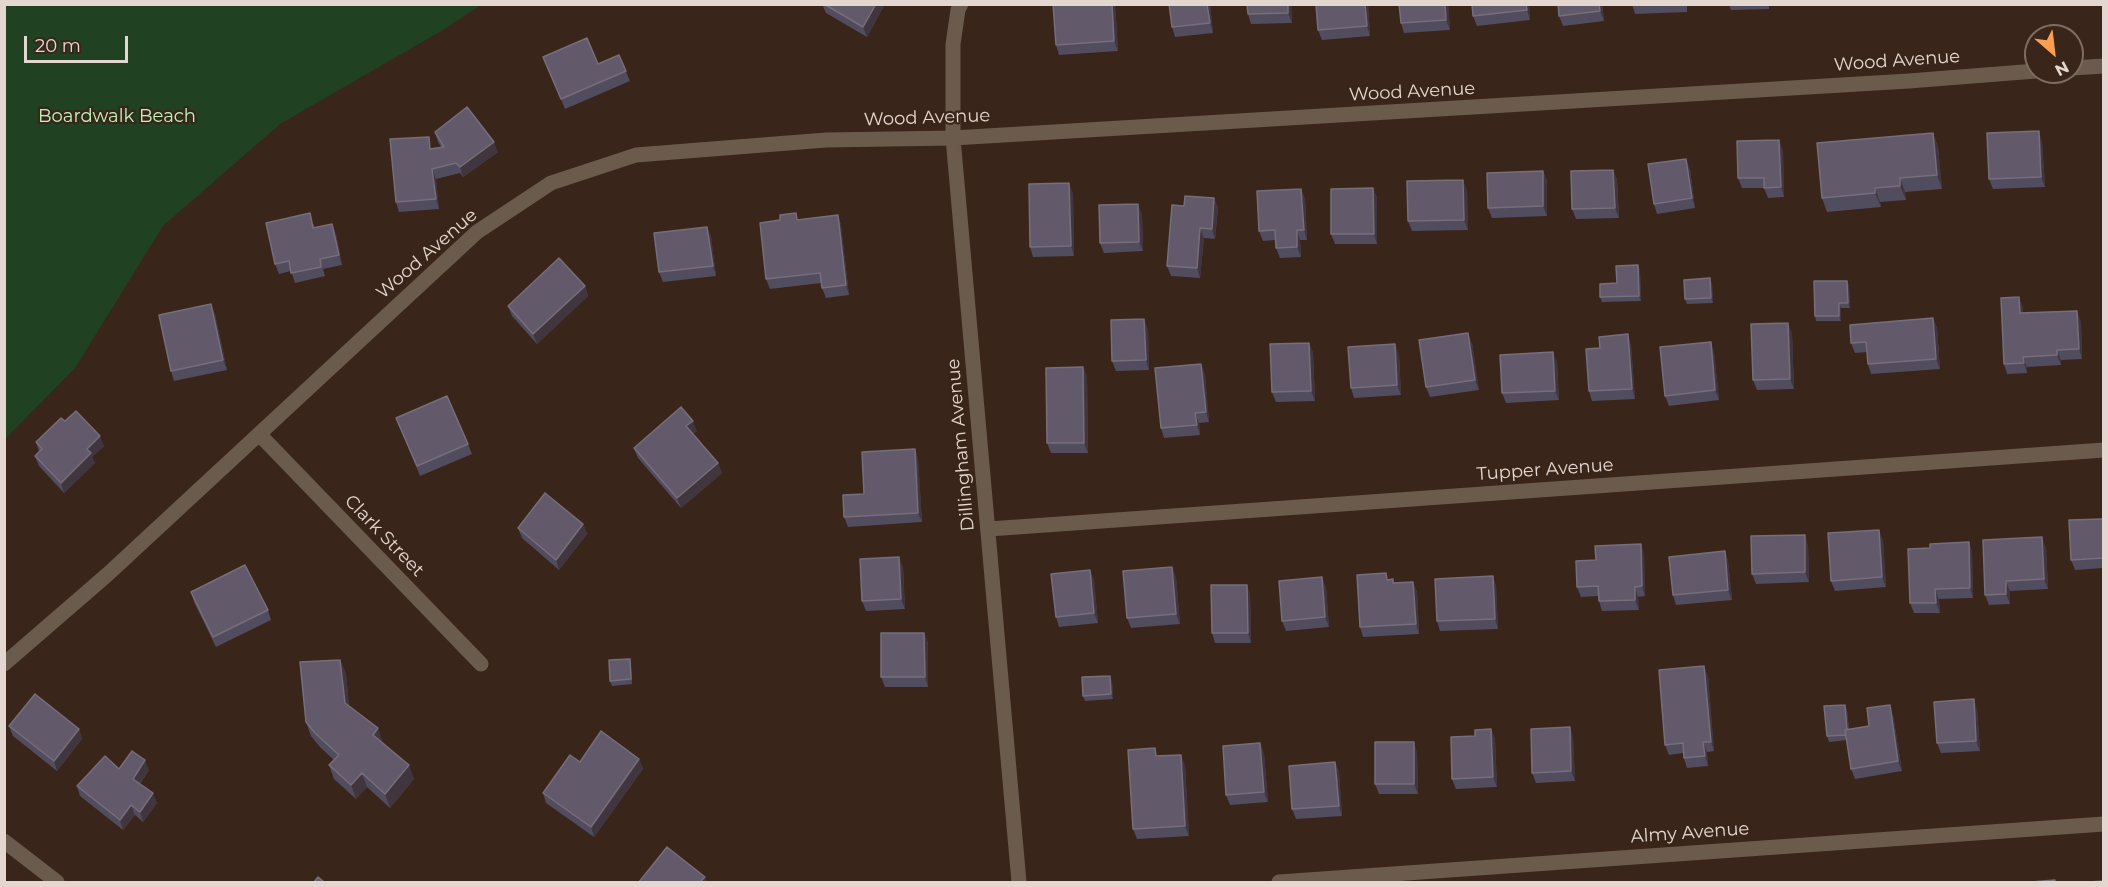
<!DOCTYPE html>
<style>
body{margin:0}
#map{position:relative;width:2108px;height:887px;overflow:hidden;background:#392519;font-family:Montserrat,sans-serif}
canvas{display:block}
.frame{position:absolute;inset:0;border:6px solid #e4d7cf;pointer-events:none}
.north{position:absolute;left:2024px;top:24px;width:60px;height:60px;box-sizing:border-box;background:#392519;border:2px solid #7d6c62;border-radius:50%;rotate:152deg;font-size:16px;font-weight:700;line-height:24px;text-align:center;color:#e4d7cf}
.north::after{content:'';display:block;margin:auto;width:21px;height:27px;background:#fb9e50;clip-path:polygon(50% 0,100% 100%,50% 72%,0 100%)}
.scale{position:absolute;left:24px;top:36px;width:104px;height:27px;box-sizing:border-box;border:3px solid #e4d7cf;border-top:0;padding-left:8px;font-size:18px;line-height:21px;white-space:nowrap;color:#e4d7cf;-webkit-text-stroke:4px #392519;paint-order:stroke}
</style>
<div id="map">
<canvas width="2108" height="887"></canvas>
<div class="frame"></div>
<div class="north">N</div>
<div class="scale">20 m</div>
</div>
<script>
const context = document.querySelector('canvas').getContext('2d');
context.lineJoin = 'round';
function fillPath(path, color) { context.fillStyle = color; context.fill(path, 'evenodd'); }
const toPath = rows => new Path2D(rows.map(r => 'M' + r).join(''));
function stroke(path, color, width, dash) { context.strokeStyle = color; context.lineWidth = width; context.lineCap = dash ? 'butt' : 'round'; context.setLineDash(dash || []); context.stroke(path); }
function write(font, color, halo, rows, align = 'center') {
  context.font = font + ' Montserrat,sans-serif'; context.lineWidth = 4.5; context.setLineDash([]); context.textBaseline = 'middle'; context.strokeStyle = halo; context.fillStyle = color; for (const [text, x, y, turn = 0] of rows) {
    context.save(); context.translate(x, y); context.rotate((+turn || 0) * Math.PI / 180); context.textAlign = isNaN(turn) ? turn : align; if (halo) context.strokeText(text, 0, 0); context.fillText(text, 0, 0); context.restore();
  }
}
const green = toPath([
 [5,4,481,4,481,5,443,30,280,124,163,226,75,368,5,439]
]);
const minor = toPath([
 [961,4,958,10,953,44,953,138,1019,882],
 [2072,68,2104,66],
 [259,434,481,664],
 [989,529,2104,450],
 [4,664,108,574,477,232,551,183,636,155,826,140,953,138,1909,81,2036,71],
 [4,841,57,882],
 [1279,882,2104,824]
]);
const wall = toPath([
 [822,4,885,4,867,37,826,13],
 [1053,4,1115,4,1118,51,1059,55,1056,45],
 [1210,4,1213,33,1175,37,1172,27],
 [1291,4,1292,23,1251,24,1248,14],
 [1316,4,1368,4,1370,36,1322,40,1318,30],
 [1399,4,1448,4,1450,30,1404,33,1401,23],
 [1529,4,1530,20,1477,26,1473,16],
 [1558,4,1602,4,1604,21,1563,26,1559,16],
 [1632,4,1687,4,1687,12,1635,14],
 [1729,4,1769,4,1769,9,1731,10],
 [619,55,630,81,565,109,543,57,598,64],
 [435,132,498,152,463,177,460,173,436,179,439,209,399,212,396,202,433,148,441,147,438,142],
 [1933,133,1938,147,1942,189,1905,192,1906,200,1880,202,1881,207,1827,212,1822,198],
 [2042,141,2045,187,1993,189,1989,179],
 [1783,150,1784,197,1768,198,1764,188,1742,188,1738,178],
 [1690,169,1695,208,1657,214,1654,204],
 [1613,170,1617,180,1619,218,1576,219,1572,209],
 [1543,171,1547,181,1547,216,1492,218,1488,208],
 [1373,188,1377,198,1377,244,1335,244,1331,234],
 [1301,189,1305,199,1307,240,1300,240,1301,257,1280,258,1276,248,1275,240,1263,241,1259,231],
 [1467,190,1468,230,1412,231,1408,221],
 [1073,193,1074,256,1033,257,1030,247],
 [1214,198,1218,208,1215,239,1204,238,1200,278,1171,276,1167,266,1184,206],
 [1142,214,1143,251,1104,253,1100,243],
 [838,215,841,225,849,295,826,298,822,288,821,283,770,289,766,279,799,220],
 [313,223,315,228,336,234,342,265,323,269,325,276,295,283,291,271,279,274,275,264],
 [707,227,711,237,716,276,663,282,659,272],
 [1638,265,1640,270,1641,301,1602,302,1600,297],
 [1847,281,1849,286,1850,308,1841,308,1841,321,1816,321,1815,316],
 [1712,283,1713,303,1687,304,1685,299],
 [585,286,588,296,537,344,512,316,508,306],
 [2023,307,2023,313,2081,321,2082,359,2061,360,2061,365,2027,367,2027,373,2007,374,2004,364],
 [215,314,227,370,174,381,171,371],
 [1933,318,1937,328,1940,369,1871,374,1868,364,1867,352,1855,353,1851,343],
 [1148,329,1149,370,1116,371,1112,361],
 [1792,333,1794,389,1757,390,1753,380],
 [1309,343,1313,353,1315,401,1276,402,1272,392],
 [1472,343,1479,390,1430,397,1426,387],
 [1631,344,1635,399,1592,401,1589,391],
 [1714,352,1719,400,1669,406,1665,396],
 [1399,354,1401,395,1354,398,1351,388],
 [1557,362,1559,400,1506,403,1502,393],
 [1083,367,1087,377,1088,453,1051,453,1047,443],
 [1205,374,1209,422,1199,423,1200,435,1164,438,1161,428],
 [396,418,468,444,472,454,420,476],
 [65,421,104,446,92,457,95,463,64,493,39,466,35,456,39,452,36,442],
 [697,431,693,434,718,463,722,473,681,508,638,458,634,448],
 [915,449,918,459,922,522,848,527,844,517,864,494],
 [2103,519,2103,568,2075,570,2071,560],
 [583,524,587,534,559,570,522,538,518,528],
 [1883,540,1886,587,1835,591,1831,581],
 [1969,542,1972,552,1973,598,1939,599,1940,613,1914,613,1910,603],
 [1808,545,1809,582,1756,584,1752,574],
 [2046,547,2048,589,2010,591,2010,604,1989,605,1985,595],
 [1725,551,1728,561,1732,600,1676,605,1673,595],
 [1644,554,1645,596,1638,597,1639,610,1602,611,1599,601,1598,596,1581,597,1577,587,1596,560],
 [903,567,905,609,866,611,862,601],
 [1090,570,1094,580,1098,623,1059,627,1056,617],
 [1493,576,1496,586,1498,629,1440,631,1437,621],
 [1176,577,1180,624,1131,628,1127,618],
 [1388,579,1393,579,1394,583,1413,582,1417,592,1419,634,1363,637,1360,627],
 [1247,585,1250,595,1251,643,1215,643,1212,633],
 [1326,587,1329,627,1286,631,1282,621],
 [191,592,268,610,271,620,216,647,194,602],
 [924,633,928,643,928,687,885,687,881,677],
 [630,659,631,664,632,684,612,686,610,681],
 [340,660,346,674,349,706,383,742,383,743,414,779,390,808,367,787,356,799,334,779,329,765,334,760,320,747,311,736,306,722],
 [1708,676,1714,751,1707,752,1708,766,1687,768,1684,758,1683,753,1669,755,1665,745],
 [1112,681,1113,699,1085,701,1083,696],
 [1977,709,1980,751,1941,753,1937,743],
 [1847,710,1849,729,1869,726,1893,715,1902,771,1855,779,1851,769,1847,740,1829,742,1827,736],
 [9,726,79,729,82,739,57,771,13,736],
 [1570,727,1573,737,1575,781,1536,783,1532,773],
 [1491,729,1495,739,1497,787,1456,789,1452,779,1475,736],
 [1417,752,1418,794,1379,794,1375,784],
 [1264,753,1268,802,1230,805,1226,795],
 [1158,756,1185,765,1189,836,1137,839,1133,829],
 [639,759,643,769,594,837,546,803,543,793],
 [1335,762,1339,772,1342,816,1296,819,1292,809],
 [119,769,149,770,140,784,157,803,143,822,135,815,123,830,80,796,77,786]
]);
const shadedWall = toPath([
 [876,4,885,4,867,37,863,27],
 [1112,4,1115,4,1118,51,1114,41],
 [1207,4,1210,4,1213,33,1210,23],
 [1288,4,1291,4,1292,23,1288,13],
 [1365,4,1368,4,1370,36,1367,26],
 [1445,4,1448,4,1450,30,1446,20],
 [1526,4,1529,4,1530,20,1527,10],
 [1599,4,1602,4,1604,21,1600,11],
 [2039,131,2042,141,2045,187,2041,177],
 [1933,133,1938,147,1942,189,1937,175],
 [1779,140,1783,150,1784,197,1781,187],
 [494,142,498,152,463,177,460,167],
 [1686,159,1690,169,1695,208,1692,198],
 [432,169,436,179,439,209,436,199],
 [1613,170,1617,180,1619,218,1615,208],
 [1543,171,1547,181,1547,216,1543,206],
 [1900,178,1905,192,1906,200,1900,186],
 [1463,180,1467,190,1468,230,1464,220],
 [1069,183,1073,193,1074,256,1071,246],
 [1373,188,1377,198,1377,244,1374,234],
 [1875,188,1880,202,1881,207,1875,193],
 [1301,189,1305,199,1307,240,1304,230],
 [1214,198,1218,208,1215,239,1212,229],
 [1138,204,1142,214,1143,251,1139,242],
 [838,215,841,225,849,295,846,285],
 [332,224,336,234,342,265,339,255],
 [707,227,711,237,716,276,713,266],
 [1200,228,1204,238,1200,278,1197,268],
 [1297,230,1300,240,1301,257,1297,247],
 [1638,265,1640,270,1641,301,1639,296],
 [1710,278,1712,283,1713,303,1711,298],
 [1847,281,1849,286,1850,308,1848,303],
 [585,286,588,296,537,344,533,334],
 [2019,297,2023,307,2023,323,2020,313],
 [1839,303,1841,308,1841,321,1839,316],
 [211,304,215,314,227,370,223,360],
 [2077,311,2081,321,2082,359,2079,349],
 [1933,318,1937,328,1940,369,1936,359],
 [1144,319,1148,329,1149,370,1146,360],
 [1788,323,1792,333,1794,389,1790,379],
 [1468,333,1472,343,1479,390,1475,380],
 [1628,334,1631,344,1635,399,1632,389],
 [1711,342,1714,352,1719,400,1715,390],
 [1309,343,1313,353,1315,401,1311,391],
 [1395,344,1399,354,1401,395,1397,385],
 [2057,350,2061,360,2061,365,2057,355],
 [1553,352,1557,362,1559,400,1555,391],
 [2023,357,2027,367,2027,373,2024,363],
 [1201,364,1205,374,1209,422,1206,412],
 [1083,367,1087,377,1088,453,1084,443],
 [1195,413,1199,423,1200,435,1197,425],
 [693,421,697,431,690,436,686,426],
 [100,436,104,446,92,457,95,463,64,493,61,483,87,449],
 [915,449,918,459,922,522,918,513],
 [718,463,722,473,681,508,677,498],
 [583,524,587,534,559,570,556,560],
 [1879,530,1883,540,1886,587,1882,577],
 [1805,535,1808,545,1809,582,1805,572],
 [2042,537,2046,547,2048,589,2044,579],
 [1969,542,1972,552,1973,598,1970,588],
 [1641,544,1644,554,1645,596,1642,586],
 [1725,551,1728,561,1732,600,1728,590],
 [899,557,903,567,905,609,901,599],
 [1172,567,1176,577,1180,624,1176,614],
 [1090,570,1094,580,1098,623,1094,613],
 [1493,576,1496,586,1498,629,1495,619],
 [1322,577,1326,587,1329,627,1325,617],
 [2006,581,2010,591,2010,604,2006,594],
 [1413,582,1417,592,1419,634,1416,624],
 [1247,585,1250,595,1251,643,1248,633],
 [1635,587,1638,597,1639,610,1635,600],
 [1935,589,1939,599,1940,613,1936,603],
 [924,633,928,643,928,687,925,677],
 [340,660,346,674,350,717,345,703],
 [1704,666,1708,676,1714,751,1711,742],
 [1110,676,1112,681,1113,699,1111,694],
 [1974,699,1977,709,1980,751,1976,741],
 [1845,705,1847,710,1849,740,1847,735],
 [1890,705,1893,715,1902,771,1898,761],
 [1570,727,1573,737,1575,781,1571,771],
 [378,728,383,742,378,749,373,735],
 [79,729,82,739,57,771,54,761],
 [1491,729,1495,739,1497,787,1493,777],
 [1414,742,1417,752,1418,794,1414,784],
 [1703,742,1707,752,1708,766,1705,756],
 [1260,743,1264,753,1268,802,1264,792],
 [1181,755,1185,765,1189,836,1185,826],
 [639,759,643,769,594,837,591,827],
 [145,760,149,770,136,789,133,779],
 [1335,762,1339,772,1342,816,1339,806],
 [409,765,414,779,390,808,385,794],
 [362,773,367,787,356,799,351,785],
 [153,793,157,803,143,822,140,812],
 [131,805,135,815,123,830,120,820],
 [705,877,707,882,700,882]
]);
const building = toPath([
 [824,4,876,4,863,27,824,4],
 [1053,4,1112,4,1114,41,1056,45,1053,4],
 [1169,4,1207,4,1210,23,1172,27,1169,4],
 [1247,4,1288,4,1288,13,1248,14,1247,4],
 [1316,4,1365,4,1367,26,1318,30,1316,4],
 [1399,4,1445,4,1446,20,1401,23,1399,4],
 [1472,4,1526,4,1527,10,1473,16,1472,4],
 [1558,4,1599,4,1600,11,1559,16,1558,4],
 [587,38,598,64,619,55,626,71,561,99,543,57,587,38],
 [467,107,494,142,460,167,456,163,432,169,436,199,396,202,390,139,429,137,430,149,444,147,435,132,467,107],
 [2039,131,2041,177,1989,179,1987,133,2039,131],
 [1933,133,1937,175,1900,178,1900,186,1875,188,1875,193,1822,198,1817,143,1933,133],
 [1779,140,1781,187,1764,188,1764,178,1738,178,1737,141,1779,140],
 [1686,159,1692,198,1654,204,1648,164,1686,159],
 [1613,170,1615,208,1572,209,1571,171,1613,170],
 [1543,171,1543,206,1488,208,1487,173,1543,171],
 [1463,180,1464,220,1408,221,1407,181,1463,180],
 [1069,183,1071,246,1030,247,1029,184,1069,183],
 [1373,188,1374,234,1331,234,1331,189,1373,188],
 [1301,189,1304,230,1297,230,1297,247,1276,248,1275,230,1259,231,1257,191,1301,189],
 [1185,196,1214,198,1212,229,1200,228,1197,268,1167,266,1172,205,1184,206,1185,196],
 [1138,204,1139,242,1100,243,1099,205,1138,204],
 [310,213,313,228,332,224,339,255,320,259,321,267,291,273,289,261,275,264,266,223,310,213],
 [796,213,797,220,838,215,846,285,822,288,820,273,766,279,760,223,780,220,780,215,796,213],
 [707,227,713,266,659,272,654,233,707,227],
 [559,258,585,286,533,334,508,306,559,258],
 [1638,265,1639,296,1600,297,1600,284,1617,283,1616,266,1638,265],
 [1710,278,1711,298,1685,299,1684,280,1710,278],
 [1814,281,1847,281,1848,303,1839,303,1839,316,1815,316,1814,281],
 [2019,297,2020,313,2077,311,2079,349,2057,350,2057,355,2023,357,2024,363,2004,364,2001,298,2019,297],
 [211,304,223,360,171,371,159,315,211,304],
 [1933,318,1936,359,1868,364,1866,342,1851,343,1850,325,1933,318],
 [1144,319,1146,360,1112,361,1111,320,1144,319],
 [1788,323,1790,379,1753,380,1751,324,1788,323],
 [1468,333,1475,380,1426,387,1419,340,1468,333],
 [1628,334,1632,389,1589,391,1586,349,1600,348,1599,337,1628,334],
 [1711,342,1715,390,1665,396,1660,347,1711,342],
 [1309,343,1311,391,1272,392,1270,344,1309,343],
 [1395,344,1397,385,1351,388,1348,347,1395,344],
 [1553,352,1555,391,1502,393,1500,355,1553,352],
 [1201,364,1206,412,1195,413,1197,425,1161,428,1155,368,1201,364],
 [1083,367,1084,443,1047,443,1046,368,1083,367],
 [447,396,468,444,417,466,396,418,447,396],
 [681,407,693,421,686,426,718,463,677,498,634,448,681,407],
 [76,411,100,436,87,449,91,453,61,483,35,456,42,449,36,442,61,418,65,421,76,411],
 [915,449,918,513,844,517,843,495,864,494,862,452,915,449],
 [545,493,583,524,556,560,518,528,545,493],
 [2103,519,2103,558,2071,560,2069,520,2103,519],
 [1879,530,1882,577,1831,581,1828,533,1879,530],
 [1805,535,1805,572,1752,574,1751,536,1805,535],
 [2042,537,2044,579,2006,581,2006,594,1985,595,1983,540,2042,537],
 [1969,542,1970,588,1935,589,1936,603,1910,603,1908,549,1930,548,1930,544,1969,542],
 [1641,544,1642,586,1635,587,1635,600,1599,601,1598,586,1577,587,1576,561,1596,560,1595,546,1641,544],
 [1725,551,1728,590,1673,595,1669,557,1725,551],
 [899,557,901,599,862,601,860,559,899,557],
 [245,565,268,610,213,637,191,592,245,565],
 [1172,567,1176,614,1127,618,1123,571,1172,567],
 [1090,570,1094,613,1056,617,1051,574,1090,570],
 [1386,573,1387,580,1393,579,1393,583,1413,582,1416,624,1360,627,1357,575,1386,573],
 [1493,576,1495,619,1437,621,1435,579,1493,576],
 [1322,577,1325,617,1282,621,1279,581,1322,577],
 [1211,585,1247,585,1248,633,1212,633,1211,585],
 [881,633,924,633,925,677,881,677,881,633],
 [630,659,631,679,610,681,609,660,630,659],
 [340,660,345,703,378,728,373,735,409,765,385,794,362,773,351,785,329,765,339,755,315,733,306,722,300,662,340,660],
 [1704,666,1711,742,1703,742,1705,756,1684,758,1683,743,1665,745,1659,670,1704,666],
 [1110,676,1111,694,1083,696,1082,677,1110,676],
 [35,694,79,729,54,761,9,726,35,694],
 [1974,699,1976,741,1937,743,1934,702,1974,699],
 [1845,705,1847,730,1845,730,1846,735,1827,736,1824,706,1845,705],
 [1890,705,1898,761,1851,769,1845,730,1869,726,1867,708,1890,705],
 [1570,727,1571,771,1532,773,1531,729,1570,727],
 [1491,729,1493,777,1452,779,1451,737,1475,736,1475,730,1491,729],
 [601,731,639,759,591,827,543,793,570,755,580,762,601,731],
 [1375,742,1414,742,1414,784,1375,784,1375,742],
 [1260,743,1264,792,1226,795,1223,746,1260,743],
 [1155,748,1156,756,1181,755,1185,826,1133,829,1128,750,1155,748],
 [132,751,145,760,133,779,153,793,140,812,131,805,120,820,77,786,105,756,119,769,132,751],
 [1335,762,1339,806,1292,809,1289,766,1335,762],
 [667,847,705,877,700,882,639,882,667,847],
 [318,877,324,882,314,882,318,877],
 [2055,880,2055,882,2031,882,2055,880],
 [2103,881,2103,882,2090,882,2103,881]
]);
const streetNames = [
 ["Wood Avenue",1897,61,-4],
 ["Wood Avenue",1412,92,-3],
 ["Wood Avenue",927,118,-2],
 ["Wood Avenue",427,254,-41],
 ["Dillingham Avenue",961,445,-95],
 ["Tupper Avenue",1545,470,-4],
 ["Clark Street",384,536,46],
 ["Almy Avenue",1690,833,-4]
];
const parkNames = [
 ["Boardwalk Beach",117,117]
];
fillPath(green, '#204222');
stroke(minor, '#6b5b4c', 15);
fillPath(wall, '#524c5f');
fillPath(shadedWall, '#41363e');
fillPath(building, '#625a6b');
stroke(building, '#766e7b', 1.5);
write('18px', '#e4d7cf', '#392519', streetNames);
write('18px', '#baf6bb', '#392519', parkNames);
</script>
